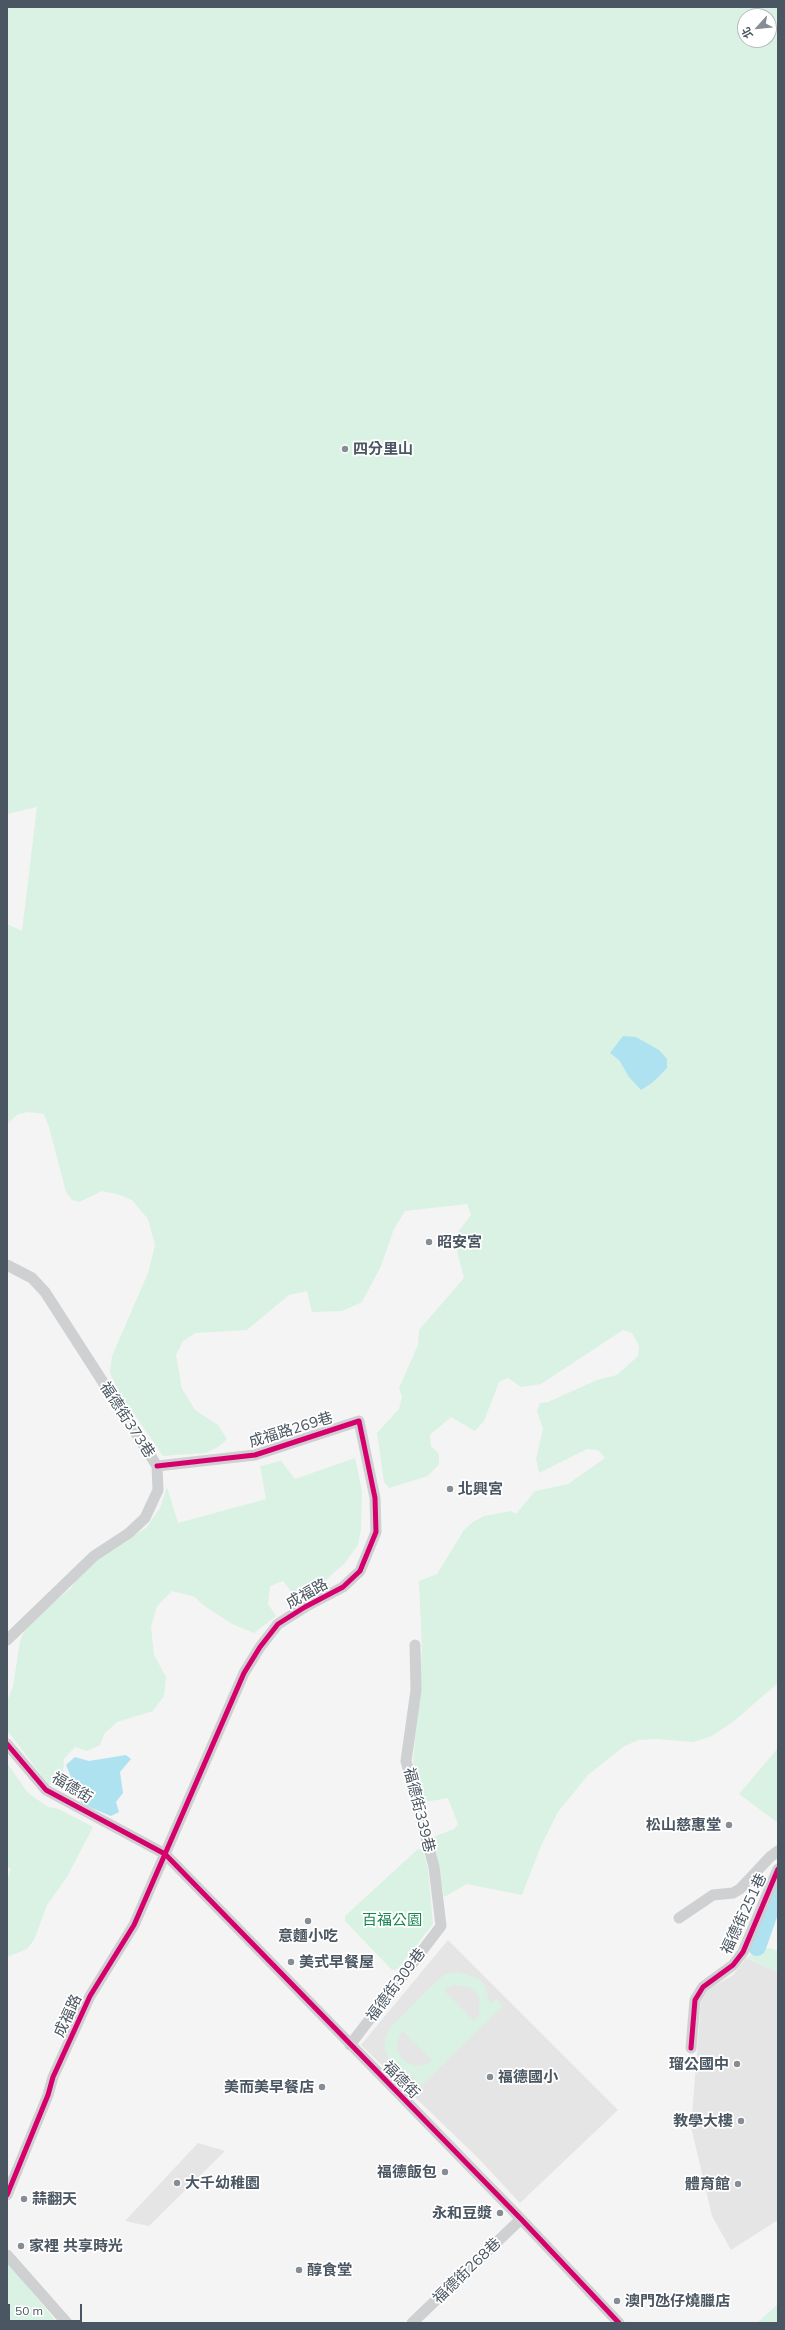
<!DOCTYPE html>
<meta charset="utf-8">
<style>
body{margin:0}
#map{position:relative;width:785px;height:2330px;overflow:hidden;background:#f4f4f4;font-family:Mulish,"Noto Sans TC",sans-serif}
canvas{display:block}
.frame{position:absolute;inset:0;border:8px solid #4a5661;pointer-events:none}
.north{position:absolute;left:737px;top:8px;width:40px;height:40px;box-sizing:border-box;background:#fff;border:1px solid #b7bbc0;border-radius:50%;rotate:243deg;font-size:11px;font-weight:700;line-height:16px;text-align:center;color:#4a5661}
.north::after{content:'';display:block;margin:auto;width:14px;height:18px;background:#868d94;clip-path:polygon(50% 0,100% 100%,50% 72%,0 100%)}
.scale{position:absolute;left:8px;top:2304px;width:74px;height:18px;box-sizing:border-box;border:2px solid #4a5661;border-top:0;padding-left:5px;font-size:12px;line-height:14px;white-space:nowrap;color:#4a5661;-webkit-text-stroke:3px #fff;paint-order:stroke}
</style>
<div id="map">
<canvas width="785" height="2330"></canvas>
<div class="frame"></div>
<div class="north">北</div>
<div class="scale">50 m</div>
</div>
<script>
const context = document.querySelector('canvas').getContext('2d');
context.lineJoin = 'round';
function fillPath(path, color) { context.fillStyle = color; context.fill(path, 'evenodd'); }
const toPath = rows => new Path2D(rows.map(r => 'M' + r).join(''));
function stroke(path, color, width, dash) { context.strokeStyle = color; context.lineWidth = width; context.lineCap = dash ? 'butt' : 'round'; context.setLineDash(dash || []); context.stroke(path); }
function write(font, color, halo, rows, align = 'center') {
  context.font = font + ' Mulish,"Noto Sans TC",sans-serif'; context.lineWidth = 3.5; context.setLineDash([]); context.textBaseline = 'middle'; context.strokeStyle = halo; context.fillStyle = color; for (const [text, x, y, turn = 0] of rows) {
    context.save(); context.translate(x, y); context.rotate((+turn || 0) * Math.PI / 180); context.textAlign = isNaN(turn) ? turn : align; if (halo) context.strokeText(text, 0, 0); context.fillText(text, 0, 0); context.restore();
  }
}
const education = toPath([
 [448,1940,618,2110,520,2203,479,2159,361,2045],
 [746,1958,778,1972,778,2220,731,2250,712,2216,691,2127,701,2001,709,1989,733,1975],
 [198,2143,225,2151,149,2226,125,2221]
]);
const green = toPath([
 [7,7,778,7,778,1683,734,1721,712,1736,693,1742,657,1739,638,1740,623,1747,588,1775,558,1812,541,1846,522,1895,467,1884,444,1897,433,1837,454,1829,458,1824,448,1798,425,1802,413,1762,422,1649,419,1581,437,1574,464,1530,473,1522,484,1516,511,1511,516,1514,535,1491,568,1484,605,1458,598,1450,587,1449,539,1473,536,1459,543,1429,537,1411,540,1403,548,1402,597,1380,617,1375,638,1356,639,1346,632,1333,623,1330,541,1384,521,1387,508,1378,499,1382,484,1421,475,1431,451,1417,430,1435,431,1446,439,1454,439,1464,428,1476,389,1488,384,1482,377,1433,399,1409,402,1397,399,1388,418,1345,419,1330,464,1278,457,1251,455,1236,471,1215,467,1204,405,1211,394,1229,381,1266,362,1302,342,1311,312,1312,307,1291,289,1295,247,1330,195,1333,183,1341,176,1355,182,1389,195,1410,218,1425,227,1439,218,1447,206,1453,163,1456,119,1392,110,1373,112,1356,148,1273,155,1245,148,1219,132,1200,117,1194,102,1191,79,1202,72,1200,66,1192,49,1127,44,1114,28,1112,18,1114,7,1124,7,924,22,931,37,807,7,814],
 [745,16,769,16,769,40,745,40],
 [355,1458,362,1491,361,1529,358,1545,344,1564,322,1583,294,1595,283,1581,270,1586,268,1604,276,1616,254,1633,232,1624,203,1605,195,1597,172,1591,157,1606,151,1627,154,1655,166,1677,164,1696,153,1711,117,1722,104,1734,100,1745,87,1751,75,1747,64,1759,63,1773,52,1785,48,1784,7,1730,7,1701,13,1687,20,1641,28,1623,71,1588,77,1578,101,1557,146,1528,160,1508,167,1487,178,1523,266,1499,260,1466,281,1461,295,1479],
 [778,1748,778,1823,739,1794],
 [7,1763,28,1793,48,1807,59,1809,93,1827,67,1877,47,1905,34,1940,27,1949,7,1957,7,1881,11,1869,7,1866],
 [418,1849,423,1850,428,1869,433,1924,398,1969,392,1970,345,1921,345,1916],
 [771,1948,778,1951,778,1972,746,1958,758,1950],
 [458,1972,477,1978,485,1985,490,2004,496,1999,503,2006,416,2091,409,2083,416,2076,406,2075,398,2071,390,2062,385,2049,385,2039,389,2029,436,1981,446,1974],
 [453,1985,470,1987,479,1997,479,2015,474,2021,444,1990],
 [402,2031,433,2061,419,2066,412,2065,404,2061,398,2053,397,2043],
 [7,2262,50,2314,57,2323,7,2323],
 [778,2304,778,2323,757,2323]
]);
const water = toPath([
 [623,1036,636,1037,659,1050,667,1059,667,1068,652,1083,641,1090,629,1077,619,1060,610,1053],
 [126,1755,131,1759,120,1772,123,1793,116,1802,119,1812,111,1816,82,1804,66,1765,75,1757,89,1761]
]);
const river = toPath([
 [757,1947,778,1887]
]);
const street = toPath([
 [7,1265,32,1278,45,1292,157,1466,158,1490,145,1518,129,1533,94,1556,7,1640],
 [7,1744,46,1790,165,1854,521,2219,619,2323],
 [679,1918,713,1895,733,1893,740,1889,770,1857,778,1851],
 [350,2045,441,1926,434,1867,406,1761,416,1690,415,1645],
 [691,2048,695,2000,703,1987,733,1965,743,1952,778,1869],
 [7,2195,48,2095,53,2077,90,1996,134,1925,244,1673,260,1647,278,1624,305,1607,343,1587,360,1571,376,1532,375,1498,359,1421,255,1455,157,1466],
 [7,2255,67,2323],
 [412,2323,521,2219]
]);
const cycleway = toPath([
 [7,1744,46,1790,165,1854,521,2219,619,2323],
 [691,2048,695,2000,703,1987,733,1965,743,1952,778,1869],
 [7,2195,48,2095,53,2077,90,1996,134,1925,244,1673,260,1647,278,1624,305,1607,343,1587,360,1571,376,1532,375,1498,359,1421,255,1455,157,1466]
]);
const markers = [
 [345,449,4,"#868d94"],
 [429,1242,4,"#868d94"],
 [450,1489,4,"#868d94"],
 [729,1825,4,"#868d94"],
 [308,1921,4,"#868d94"],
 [291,1962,4,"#868d94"],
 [737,2064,4,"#868d94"],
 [490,2077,4,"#868d94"],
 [322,2087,4,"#868d94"],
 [741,2121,4,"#868d94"],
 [445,2172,4,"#868d94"],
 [177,2183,4,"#868d94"],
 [738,2184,4,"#868d94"],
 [24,2199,4,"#868d94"],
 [500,2213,4,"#868d94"],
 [21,2246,4,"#868d94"],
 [299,2270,4,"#868d94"],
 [617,2301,4,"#868d94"]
];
const poiNames = [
 ["四分里山",353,449],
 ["昭安宮",437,1242],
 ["北興宮",458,1489],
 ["松山慈惠堂",721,1825,"right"],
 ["意麵小吃",308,1936,"center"],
 ["美式早餐屋",299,1962],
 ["瑠公國中",729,2064,"right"],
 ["福德國小",498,2077],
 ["美而美早餐店",314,2087,"right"],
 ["教學大樓",733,2121,"right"],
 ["福德飯包",437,2172,"right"],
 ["大千幼稚園",185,2183],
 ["體育館",730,2184,"right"],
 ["蒜翻天",32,2199],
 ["永和豆漿",492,2213,"right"],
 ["家裡 共享時光",29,2246],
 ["醇食堂",307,2270],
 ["澳門氹仔燒臘店",625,2301]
];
const streetNames = [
 ["福德街373巷",127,1420,57],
 ["成福路269巷",291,1430,-17],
 ["成福路",307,1594,-29],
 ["福德街",72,1788,31],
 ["福德街339巷",419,1810,76],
 ["福德街251巷",744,1914,-65],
 ["福德街309巷",396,1985,-53],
 ["成福路",68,2016,-65],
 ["福德街",401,2080,46],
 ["福德街268巷",467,2271,-44]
];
const parkNames = [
 ["百福公園",392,1920]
];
fillPath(education, '#e6e5e6');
fillPath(green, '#d9f2e3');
fillPath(water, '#aee2f0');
stroke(river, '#aee2f0', 18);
stroke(street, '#ced0d2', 11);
stroke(cycleway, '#d6006c', 5);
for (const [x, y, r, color] of markers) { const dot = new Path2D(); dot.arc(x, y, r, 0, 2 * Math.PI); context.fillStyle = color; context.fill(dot); stroke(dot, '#fff', 1.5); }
write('bold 15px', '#4a5661', '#fff', poiNames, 'left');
write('15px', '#4a5661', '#fff', streetNames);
write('15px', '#17864f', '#fff', parkNames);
</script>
